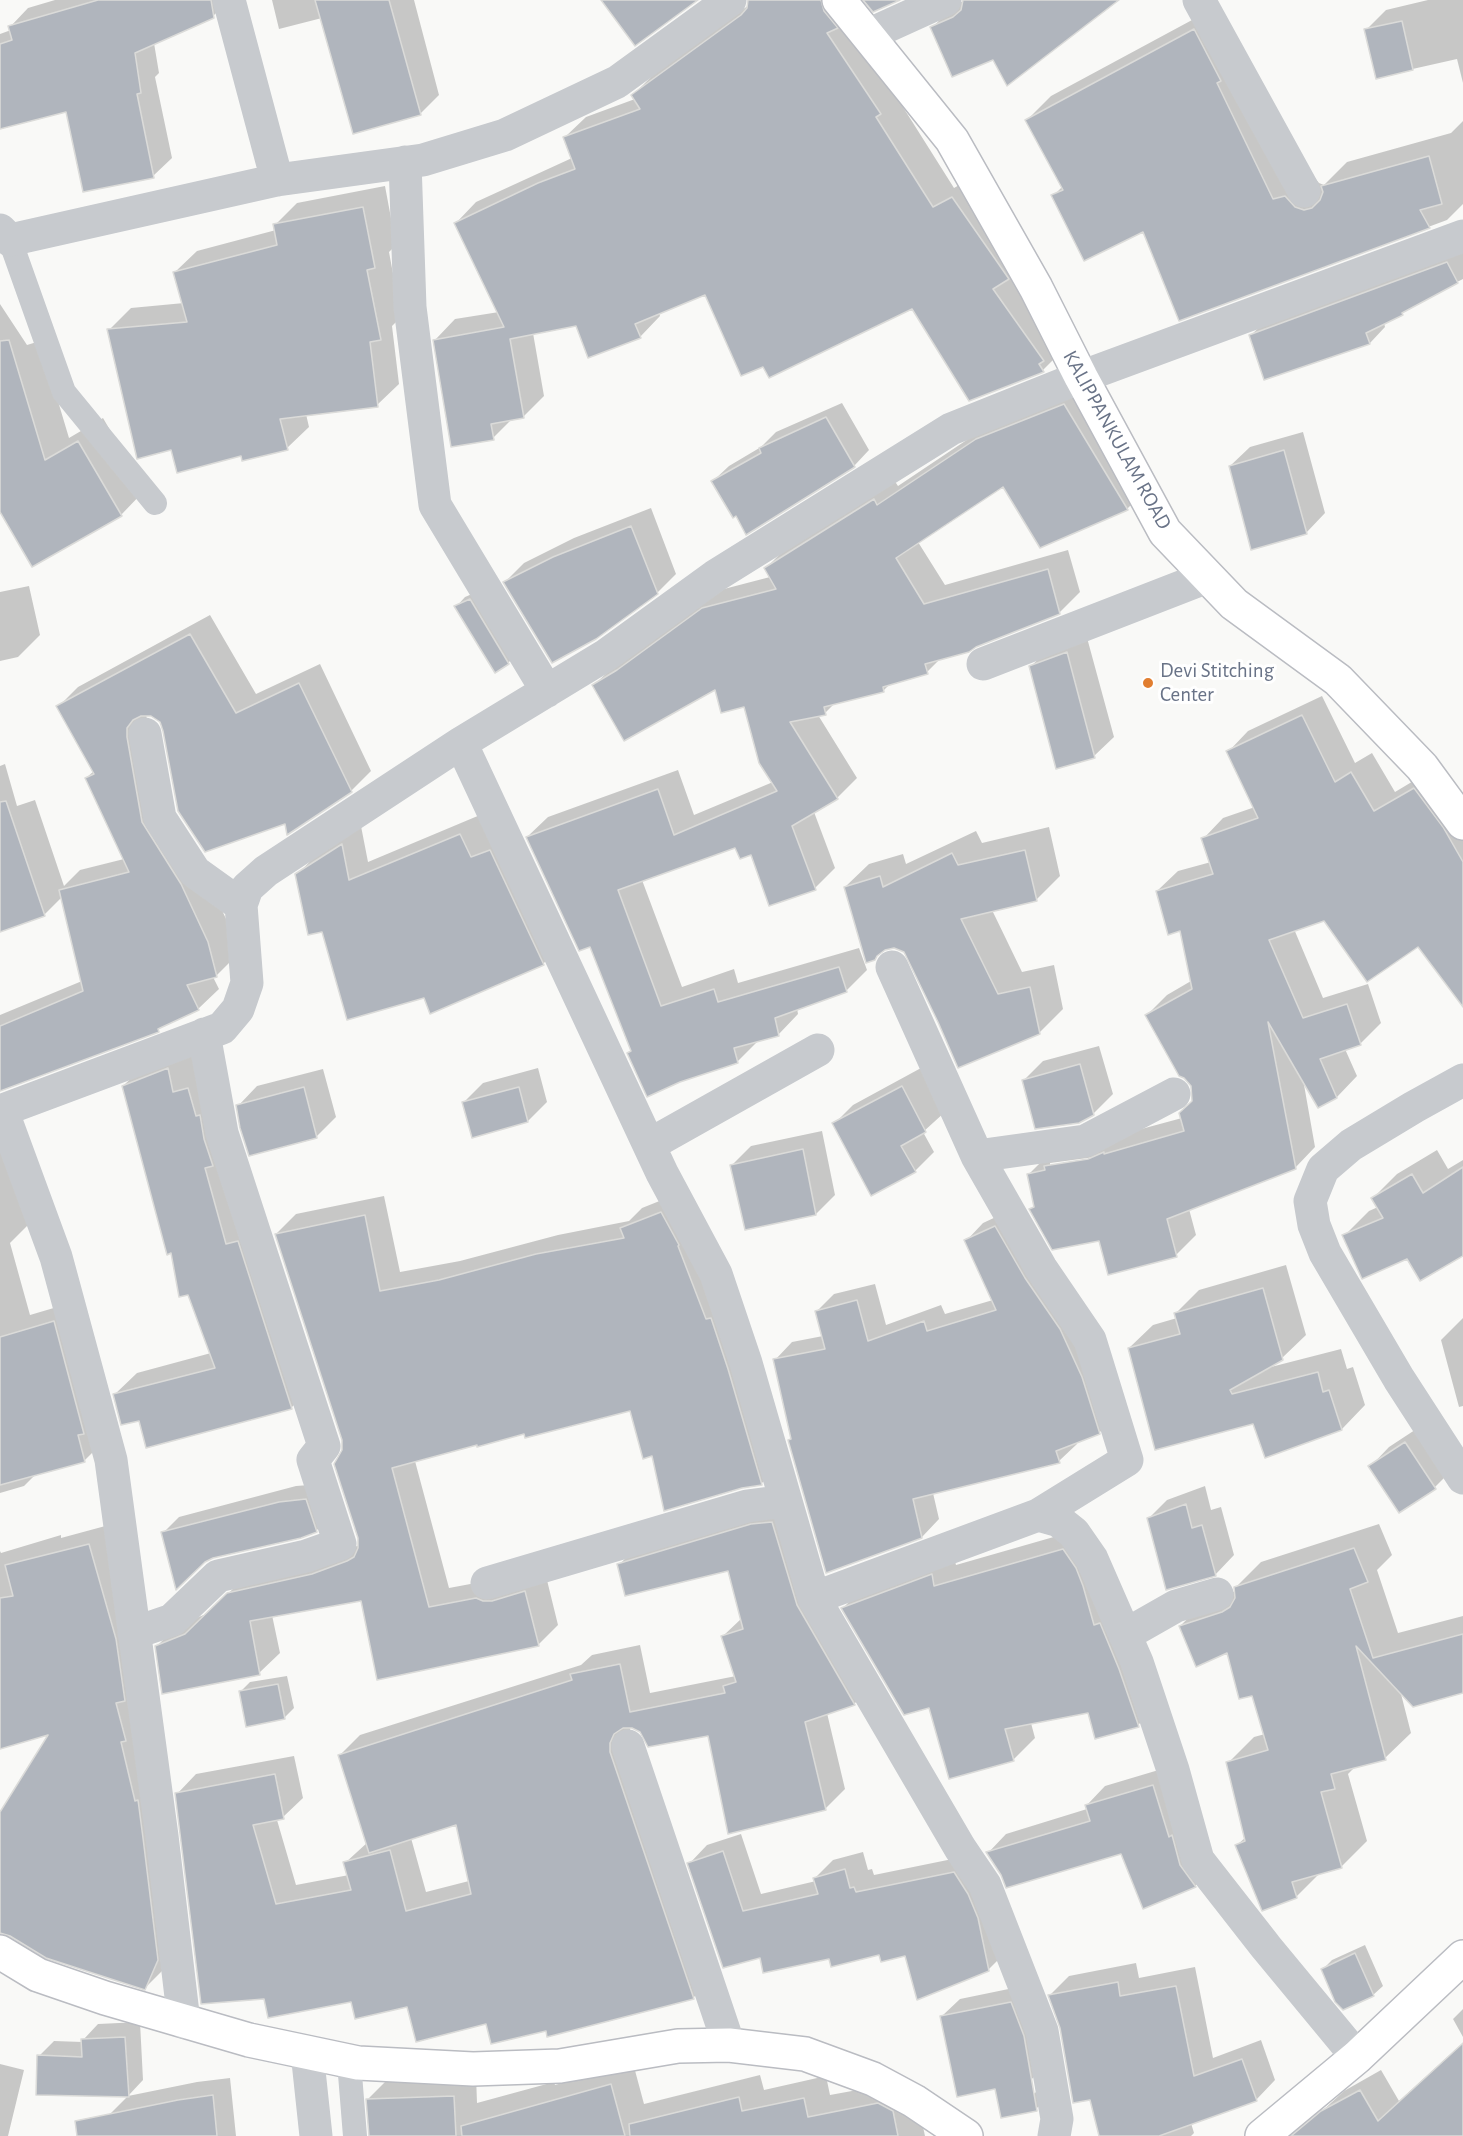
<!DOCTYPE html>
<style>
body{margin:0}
canvas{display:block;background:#f9f9f7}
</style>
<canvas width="1463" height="2136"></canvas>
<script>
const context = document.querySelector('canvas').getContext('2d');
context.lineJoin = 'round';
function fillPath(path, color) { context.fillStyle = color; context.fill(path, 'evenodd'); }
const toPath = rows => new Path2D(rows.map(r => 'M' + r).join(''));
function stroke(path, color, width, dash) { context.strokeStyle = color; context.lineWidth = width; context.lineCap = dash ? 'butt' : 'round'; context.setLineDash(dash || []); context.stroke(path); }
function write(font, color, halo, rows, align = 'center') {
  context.font = font + ' "Alegreya Sans",sans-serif'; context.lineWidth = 6; context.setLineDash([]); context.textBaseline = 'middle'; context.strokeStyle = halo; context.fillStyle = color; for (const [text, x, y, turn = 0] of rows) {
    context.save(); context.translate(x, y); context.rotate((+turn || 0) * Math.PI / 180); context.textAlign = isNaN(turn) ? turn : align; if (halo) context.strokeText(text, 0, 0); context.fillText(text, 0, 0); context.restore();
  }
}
const shadow = toPath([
 [55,0,230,0,213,16,154,43,159,73,155,77,172,158,153,176,68,110,0,127,0,34,11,30,10,27,28,8],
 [272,0,414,0,439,95,421,113,322,18,279,29],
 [749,0,852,0,896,96,954,188,973,177,1063,350,1043,370,912,307,763,365,706,293,659,312,660,316,640,337,577,324,533,333,544,396,524,416,513,418,493,438,435,340,455,319,499,312,456,223,476,202,572,158,565,137,586,117,635,99,633,95,654,74,749,5],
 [965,0,1117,0,993,58,932,28,952,7],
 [1428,0,1463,0,1463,83,1457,59,1377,77,1366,30,1386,10],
 [1218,6,1310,172,1319,183,1324,185,1347,162,1451,133,1463,121,1463,204,1447,220,1180,319,1144,230,1053,196,1063,186,1027,120,1051,96],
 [385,186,396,245,389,252,401,317,392,326,399,384,377,405,306,414,309,427,287,448,242,455,172,448,109,330,131,308,184,303,175,272,197,251,276,230,275,225,297,203],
 [1463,247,1463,279,1408,307,1402,314,1384,323,1385,327,1370,343,1251,335,1267,320],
 [0,304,27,345,40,341,69,438,103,418,145,490,121,515,0,509],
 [1084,385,1147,489,1127,509,1003,485,918,542,945,585,1068,550,1080,592,1059,613,941,658,927,672,891,683,883,691,836,702,825,713,818,715,857,778,837,798,814,812,835,868,815,888,752,853,736,847,642,880,682,987,734,969,738,983,859,948,867,970,846,991,797,1008,798,1014,778,1035,758,1041,738,1061,680,1081,628,1053,632,1050,591,945,527,837,548,817,678,770,694,815,773,782,745,705,716,688,594,685,615,665,724,589,770,577,766,568,786,548,894,480,898,486,998,419],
 [842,403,869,450,854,466,737,514,713,481,729,466,761,447,776,432],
 [1303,432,1325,513,1306,533,1230,466,1250,447],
 [651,508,676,574,657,593,505,582,524,563,574,538],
 [29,586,40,635,18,657,0,661,0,592],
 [479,591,517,654,508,663,456,607,465,597],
 [210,615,256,694,320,664,371,771,351,791,287,822,165,730,161,721,151,715,146,714,161,801,200,863,227,921,236,956,216,976,213,977,219,989,198,1009,163,1025,158,1030,0,1089,0,1015,82,981,62,897,44,915,0,930,0,766,5,764,17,806,35,800,64,886,80,870,124,859,86,778,94,771,58,707,78,687],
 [1086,634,1114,737,1094,756,1030,667,1050,648],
 [1322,696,1355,763,1372,753,1395,792,1435,768,1463,807,1463,1005,1419,945,1325,919,1294,929,1323,998,1368,984,1381,1023,1360,1044,1345,1049,1357,1076,1337,1097,1319,1106,1303,1079,1315,1147,1295,1168,1189,1209,1196,1235,1176,1255,1100,1239,1031,1210,1035,1205,1029,1174,1049,1154,1182,1118,1194,1100,1192,1085,1147,1015,1167,995,1191,981,1181,930,1157,891,1178,871,1211,862,1203,839,1223,818,1255,807,1228,752,1248,731],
 [1095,1157,1096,1160,1050,1166,1050,1163],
 [480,815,562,944,543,964,425,997,323,930,297,875,316,855,361,826,368,862],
 [1049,827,1060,876,1036,900,992,910,1022,972,1054,965,1063,1009,1039,1033,905,951,895,947,885,948,874,959,845,887,869,864,903,854,906,864,976,831,982,843],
 [1099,1046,1113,1094,1093,1114,1024,1080,1043,1061],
 [190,1047,314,1385,291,1408,140,1419,114,1395,137,1373,211,1353,172,1252,123,1086,146,1064],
 [538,1068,547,1102,528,1121,464,1102,483,1083],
 [921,1068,945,1112,923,1132,934,1152,915,1171,834,1124,853,1105],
 [323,1069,336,1117,316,1137,238,1106,257,1086],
 [822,1131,835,1195,816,1214,732,1165,751,1146],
 [0,1150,29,1224,10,1243,30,1315,74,1302,104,1441,84,1461,37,1473,24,1486,0,1493],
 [1437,1150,1448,1169,1463,1160,1463,1254,1407,1257,1344,1236,1369,1211,1378,1207,1373,1198,1397,1174],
 [682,1192,781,1464,761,1484,653,1455,631,1409,478,1444,415,1461,449,1588,497,1579,545,1572,558,1625,538,1645,362,1599,272,1615,280,1653,259,1673,157,1646,177,1626,206,1614,249,1574,334,1554,360,1545,343,1440,276,1234,296,1214,384,1196,400,1272,460,1261,558,1235,629,1221,642,1208],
 [1013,1209,1116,1416,1099,1433,1076,1442,1077,1444,1059,1461,933,1493,939,1519,922,1537,789,1440,792,1438,775,1360,792,1342,823,1336,816,1312,834,1294,875,1284,886,1325,941,1305,945,1314,993,1300,966,1241,983,1223],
 [1286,1265,1306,1335,1282,1358,1267,1368,1341,1349,1347,1369,1353,1367,1365,1405,1342,1429,1266,1456,1254,1423,1129,1348,1153,1325,1177,1318,1175,1314,1199,1290],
 [1463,1318,1463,1406,1459,1407,1441,1340],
 [1424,1424,1454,1468,1435,1487,1399,1511,1370,1467,1389,1447],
 [322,1484,332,1515,316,1531,163,1533,179,1517,296,1486],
 [1205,1486,1211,1510,1221,1507,1234,1555,1215,1575,1148,1519,1167,1500],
 [772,1505,874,1685,854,1704,827,1713,845,1789,825,1809,709,1734,641,1730,629,1726,713,1978,693,1998,487,2022,408,2005,265,1997,177,1794,196,1774,294,1756,303,1798,283,1817,277,1820,296,1885,349,1875,345,1863,368,1842,340,1755,360,1735,581,1665,592,1655,640,1645,650,1693,736,1676,723,1636,742,1618,729,1569,619,1565,638,1545],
 [457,1823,469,1881,426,1892,411,1838],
 [1379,1524,1392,1555,1377,1570,1398,1633,1463,1616,1463,1691,1400,1690,1411,1733,1385,1758,1356,1766,1348,1774,1367,1841,1342,1866,1321,1872,1297,1896,1263,1909,1237,1845,1246,1837,1228,1763,1254,1737,1265,1734,1253,1694,1228,1651,1180,1626,1206,1601,1236,1591,1236,1587,1261,1562],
 [109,1525,165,1968,145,1988,0,1924,0,1814,52,1733,0,1747,0,1551,1,1553,61,1535,61,1538],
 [1085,1528,1160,1704,1138,1725,1089,1712,1031,1723,1035,1738,1013,1760,930,1706,843,1608,865,1586,953,1554,956,1565],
 [287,1676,294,1708,284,1718,241,1691,250,1682],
 [1172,1766,1214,1867,1195,1886,1122,1852,1002,1874,988,1853,1006,1834,1087,1809,1086,1806,1105,1786],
 [741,1834,761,1894,816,1881,815,1878,833,1860,863,1852,868,1870,872,1869,874,1875,972,1855,1006,1952,988,1970,906,1954,880,1954,831,1958,761,1956,689,1864,707,1845],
 [1365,1945,1383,1986,1373,1995,1323,1969,1332,1960],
 [1136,1963,1139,1978,1195,1967,1213,2058,1261,2040,1275,2080,1256,2100,1191,2123,1194,2133,1191,2136,1101,2136,1091,2098,1050,1995,1069,1976],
 [1028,1985,1048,2062,1031,2080,942,2016,960,1999],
 [1463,2009,1463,2037,1453,2019],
 [140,2022,143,2080,128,2096,39,2056,54,2041,83,2042,83,2040,98,2024],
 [1463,2043,1463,2136,1316,2136,1309,2123,1344,2091,1381,2070,1399,2101],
 [633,2063,644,2104,760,2075,764,2090,826,2076,830,2095,901,2082,915,2089,925,2136,371,2136,368,2099,390,2077,476,2074,477,2103,554,2082,555,2085],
 [0,2064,24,2070,8,2136,0,2136],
 [230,2078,236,2136,114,2136,110,2114,128,2096,197,2082],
 [1053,2078,1055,2090,1036,2109,1030,2097]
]);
const building = toPath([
 [98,0,211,0,214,18,135,53,141,93,137,94,154,178,83,192,66,112,0,129,0,44,12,40,8,26,98,0],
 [315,0,389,0,421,115,353,134,315,0],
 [601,0,698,0,635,46,601,0],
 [748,0,821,0,824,11,838,28,827,33,881,114,876,117,933,207,952,197,1009,279,993,289,1044,361,1039,364,1044,372,969,401,912,309,769,378,763,367,741,376,705,295,635,324,641,338,588,358,576,326,510,339,524,418,491,424,494,440,451,447,433,340,504,327,454,223,538,183,575,169,563,137,640,109,631,95,741,15,747,8,748,0],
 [863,0,900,0,873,12,863,0],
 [963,0,1119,0,1007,86,993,60,952,77,930,27,953,17,961,10,963,0],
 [1402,21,1413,70,1376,79,1364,29,1402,21],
 [1194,29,1221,81,1217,83,1273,199,1285,196,1295,207,1304,210,1312,208,1320,200,1323,192,1321,186,1429,156,1442,204,1420,210,1430,228,1179,321,1143,232,1084,261,1051,195,1063,190,1025,120,1194,29],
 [363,207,375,268,367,270,381,340,370,342,378,407,280,419,288,450,242,461,241,456,177,473,171,450,137,459,107,329,187,322,173,272,277,245,273,224,363,207],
 [1447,262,1458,283,1402,313,1403,315,1366,333,1370,344,1264,380,1249,335,1447,262],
 [9,340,45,460,78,441,122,516,32,567,0,512,0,341,9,340],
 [1064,404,1128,510,1040,548,1003,487,896,558,924,604,1048,569,1060,614,976,647,969,652,925,664,928,674,883,687,884,692,824,707,826,715,790,722,838,799,792,826,816,890,769,906,751,855,740,859,735,848,618,890,661,1006,714,989,718,1002,839,967,847,992,775,1018,779,1036,734,1048,738,1063,680,1082,647,1097,627,1053,631,1051,590,947,579,951,526,837,658,789,674,835,777,791,759,763,744,707,721,713,715,690,624,741,592,685,617,670,702,608,776,589,764,568,874,499,877,505,976,439,1064,404],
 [826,417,855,467,746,535,736,516,733,518,711,481,761,453,759,448,826,417],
 [1284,450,1307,534,1251,550,1229,466,1284,450],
 [631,526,658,594,596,639,552,663,503,582,553,557,631,526],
 [470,599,509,664,495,673,454,606,470,599],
 [190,634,236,713,299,683,352,792,287,835,285,824,205,852,178,811,163,731,160,722,151,716,141,716,133,720,127,728,127,737,142,822,181,884,208,942,217,977,187,985,199,1010,158,1029,159,1032,0,1091,0,1026,83,991,59,890,129,872,85,778,94,774,56,706,190,634],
 [1067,652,1095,758,1056,769,1029,666,1067,652],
 [1302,715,1335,782,1351,772,1374,811,1414,788,1443,827,1463,862,1463,1007,1418,947,1367,982,1324,921,1269,940,1303,1018,1347,1004,1361,1045,1320,1059,1337,1098,1318,1108,1268,1022,1296,1169,1167,1219,1177,1257,1108,1275,1099,1241,1052,1250,1029,1209,1034,1207,1027,1174,1045,1170,1044,1166,1088,1159,1104,1152,1104,1154,1184,1131,1179,1113,1192,1101,1191,1086,1184,1078,1179,1076,1145,1015,1192,989,1180,931,1168,935,1156,891,1213,874,1201,838,1258,818,1226,751,1302,715],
 [6,801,45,916,0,932,0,802,6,801],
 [460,834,471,857,490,850,544,965,430,1014,424,998,347,1020,322,932,308,935,295,874,342,844,349,880,460,834],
 [1025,850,1037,901,961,919,998,994,1030,987,1040,1034,958,1068,938,1022,904,952,894,948,885,950,877,956,875,960,866,963,844,887,880,876,883,887,952,853,958,865,1025,850],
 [1080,1064,1094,1115,1079,1123,1035,1129,1022,1080,1080,1064],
 [168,1068,173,1092,188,1088,196,1116,200,1115,204,1139,213,1166,205,1168,226,1244,238,1241,292,1409,146,1448,139,1421,121,1425,113,1394,215,1368,188,1295,179,1297,171,1253,167,1255,122,1086,168,1068],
 [902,1086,926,1132,901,1146,916,1172,871,1196,832,1123,902,1086],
 [304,1087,317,1138,249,1156,240,1128,236,1105,304,1087],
 [519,1087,528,1122,472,1138,462,1102,519,1087],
 [803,1149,816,1215,745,1230,730,1165,803,1149],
 [1463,1167,1463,1256,1420,1281,1407,1259,1362,1279,1342,1235,1383,1218,1371,1198,1412,1174,1423,1193,1463,1167],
 [661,1212,679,1245,678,1246,706,1319,711,1318,728,1369,762,1485,742,1488,664,1511,652,1456,643,1459,630,1411,525,1438,524,1434,477,1447,477,1445,392,1468,429,1607,476,1598,483,1601,492,1601,525,1591,539,1646,377,1680,361,1601,250,1621,260,1675,162,1694,155,1646,185,1634,227,1593,312,1574,347,1561,354,1557,358,1548,358,1538,334,1464,342,1450,342,1440,275,1234,365,1215,380,1291,439,1280,536,1254,624,1238,620,1228,661,1212],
 [995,1226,1025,1278,1060,1329,1082,1377,1100,1434,1056,1451,1060,1463,913,1499,922,1538,826,1573,788,1440,791,1439,773,1359,825,1349,815,1311,857,1300,868,1341,924,1321,927,1331,996,1310,964,1240,995,1226],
 [1263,1288,1283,1360,1230,1390,1232,1394,1318,1372,1323,1392,1329,1390,1342,1430,1265,1458,1253,1424,1155,1450,1128,1348,1180,1334,1174,1313,1263,1288],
 [54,1321,84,1434,78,1435,85,1462,0,1485,0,1337,54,1321],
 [1405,1442,1436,1489,1399,1513,1368,1466,1405,1442],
 [306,1499,317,1532,301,1538,213,1558,205,1562,176,1590,161,1532,279,1502,306,1499],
 [1186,1504,1192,1528,1202,1525,1216,1576,1166,1590,1147,1518,1186,1504],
 [772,1522,797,1605,855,1705,805,1722,826,1810,728,1834,708,1736,648,1747,640,1732,632,1728,623,1728,614,1734,610,1743,610,1752,694,1999,547,2037,546,2031,491,2044,486,2024,416,2042,407,2007,355,2019,351,2002,268,2018,264,1999,201,2004,175,1793,275,1774,284,1819,253,1825,276,1904,351,1890,343,1862,390,1850,406,1911,471,1894,456,1825,369,1853,338,1755,572,1680,570,1674,620,1664,630,1712,725,1693,723,1686,736,1682,721,1636,743,1629,728,1571,625,1596,617,1564,751,1524,772,1522],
 [89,1544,116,1639,125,1701,116,1703,126,1741,121,1742,135,1801,138,1800,143,1838,158,1960,145,1990,46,1958,10,1936,0,1933,0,1812,48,1735,0,1749,0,1598,13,1596,5,1565,89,1544],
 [1354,1548,1368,1582,1350,1589,1373,1658,1463,1634,1463,1693,1413,1707,1356,1646,1386,1760,1331,1774,1335,1789,1321,1792,1342,1868,1292,1882,1297,1898,1262,1911,1235,1845,1245,1841,1226,1762,1268,1750,1252,1696,1239,1699,1227,1653,1196,1667,1179,1626,1222,1612,1230,1607,1235,1598,1234,1587,1354,1548],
 [1063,1549,1076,1568,1083,1586,1094,1625,1100,1623,1119,1669,1139,1727,1095,1739,1088,1713,1005,1729,1014,1761,949,1779,929,1708,904,1715,841,1608,932,1574,934,1586,1063,1549],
 [278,1684,285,1719,246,1727,239,1691,278,1684],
 [1153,1785,1169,1837,1172,1835,1180,1865,1196,1887,1143,1909,1121,1854,1006,1888,1001,1875,986,1852,1090,1821,1085,1805,1153,1785],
 [723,1851,743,1911,818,1894,813,1878,845,1869,850,1888,854,1887,856,1892,954,1872,968,1894,978,1918,989,1971,917,2000,905,1956,881,1962,879,1955,831,1967,829,1959,763,1973,760,1958,723,1968,687,1863,723,1851],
 [1355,1953,1374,1996,1343,2010,1335,2002,1321,1969,1355,1953],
 [1118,1982,1120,1996,1176,1986,1194,2076,1242,2059,1257,2101,1159,2136,1099,2136,1090,2100,1073,2103,1060,2028,1048,1995,1118,1982],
 [1011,2002,1024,2036,1037,2111,1001,2118,995,2089,957,2097,940,2016,1011,2002],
 [125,2037,129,2097,36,2095,37,2055,82,2057,81,2039,125,2037],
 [1463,2043,1463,2136,1291,2136,1321,2111,1360,2090,1378,2121,1463,2043],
 [611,2084,625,2136,462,2136,461,2126,611,2084],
 [213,2095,217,2136,77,2136,75,2121,178,2100,213,2095],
 [454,2096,456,2136,369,2136,366,2099,454,2096],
 [739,2097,742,2111,804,2098,808,2117,878,2103,893,2111,898,2136,630,2136,629,2124,739,2097]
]);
const lane = toPath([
 [10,240,64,392,155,503],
 [349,2062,355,2136]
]);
const street = toPath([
 [229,0,277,180],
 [1199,0,1304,191],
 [868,35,945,0],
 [405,162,410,307,435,505,547,691],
 [0,230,10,240,277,180,423,160,505,135,617,82,730,0],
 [983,664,1207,577],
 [145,734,160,818,195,872,241,905],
 [461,743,662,1173,716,1274,746,1363,814,1598,960,1848,985,1885,1042,2031,1057,2119,1054,2136],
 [892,967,977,1156,1041,1268,1090,1340,1127,1460,1038,1515],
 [1463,1080,1414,1107,1351,1145,1323,1169,1310,1201,1314,1225,1325,1253,1399,1379,1463,1478],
 [2,1110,56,1257,111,1460,162,1836,184,2022],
 [0,1111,222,1028,238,1009,247,983,241,905,247,888,266,871,461,743,606,655,715,576,951,429,1081,377,1463,236],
 [649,1145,818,1050],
 [977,1156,1085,1141,1174,1094],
 [487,1583,747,1506,785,1501],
 [814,1598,1038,1515,1059,1521,1074,1533,1092,1559,1137,1662,1173,1770,1198,1860,1266,1947,1357,2057],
 [134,1633,172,1620,218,1576,306,1556,340,1544,313,1460,324,1446,222,1133,204,1034],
 [1125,1635,1176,1606,1217,1594],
 [628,1746,729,2045],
 [307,2052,316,2136]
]);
const secondary = toPath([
 [839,0,952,140,1036,288,1081,377,1165,532,1234,604,1338,680,1422,767,1463,823],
 [0,1952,38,1975,105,1998,249,2040,358,2063,473,2069,560,2066,678,2046,729,2045,805,2054,873,2079,914,2101,966,2136],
 [1262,2136,1357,2057,1463,1957]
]);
const markers = [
 [1148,683,6,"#e17e30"]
];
const streetNames = [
 ["KALIPPANKULAM ROAD",1117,440,61]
];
const poiNames = [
 ["Devi Stitching",1160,671],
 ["Center",1160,695]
];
fillPath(shadow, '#0003');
fillPath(building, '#b0b5bd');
stroke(building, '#dbdbd9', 1.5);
stroke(secondary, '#babcc2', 36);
stroke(lane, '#c7cace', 24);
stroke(street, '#c7cace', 33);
stroke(secondary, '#fff', 33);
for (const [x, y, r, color] of markers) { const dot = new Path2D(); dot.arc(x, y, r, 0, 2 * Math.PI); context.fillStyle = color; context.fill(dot); stroke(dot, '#fff', 2); }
write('21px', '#697387', '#fff', streetNames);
write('21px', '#697387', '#fff', poiNames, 'left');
</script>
